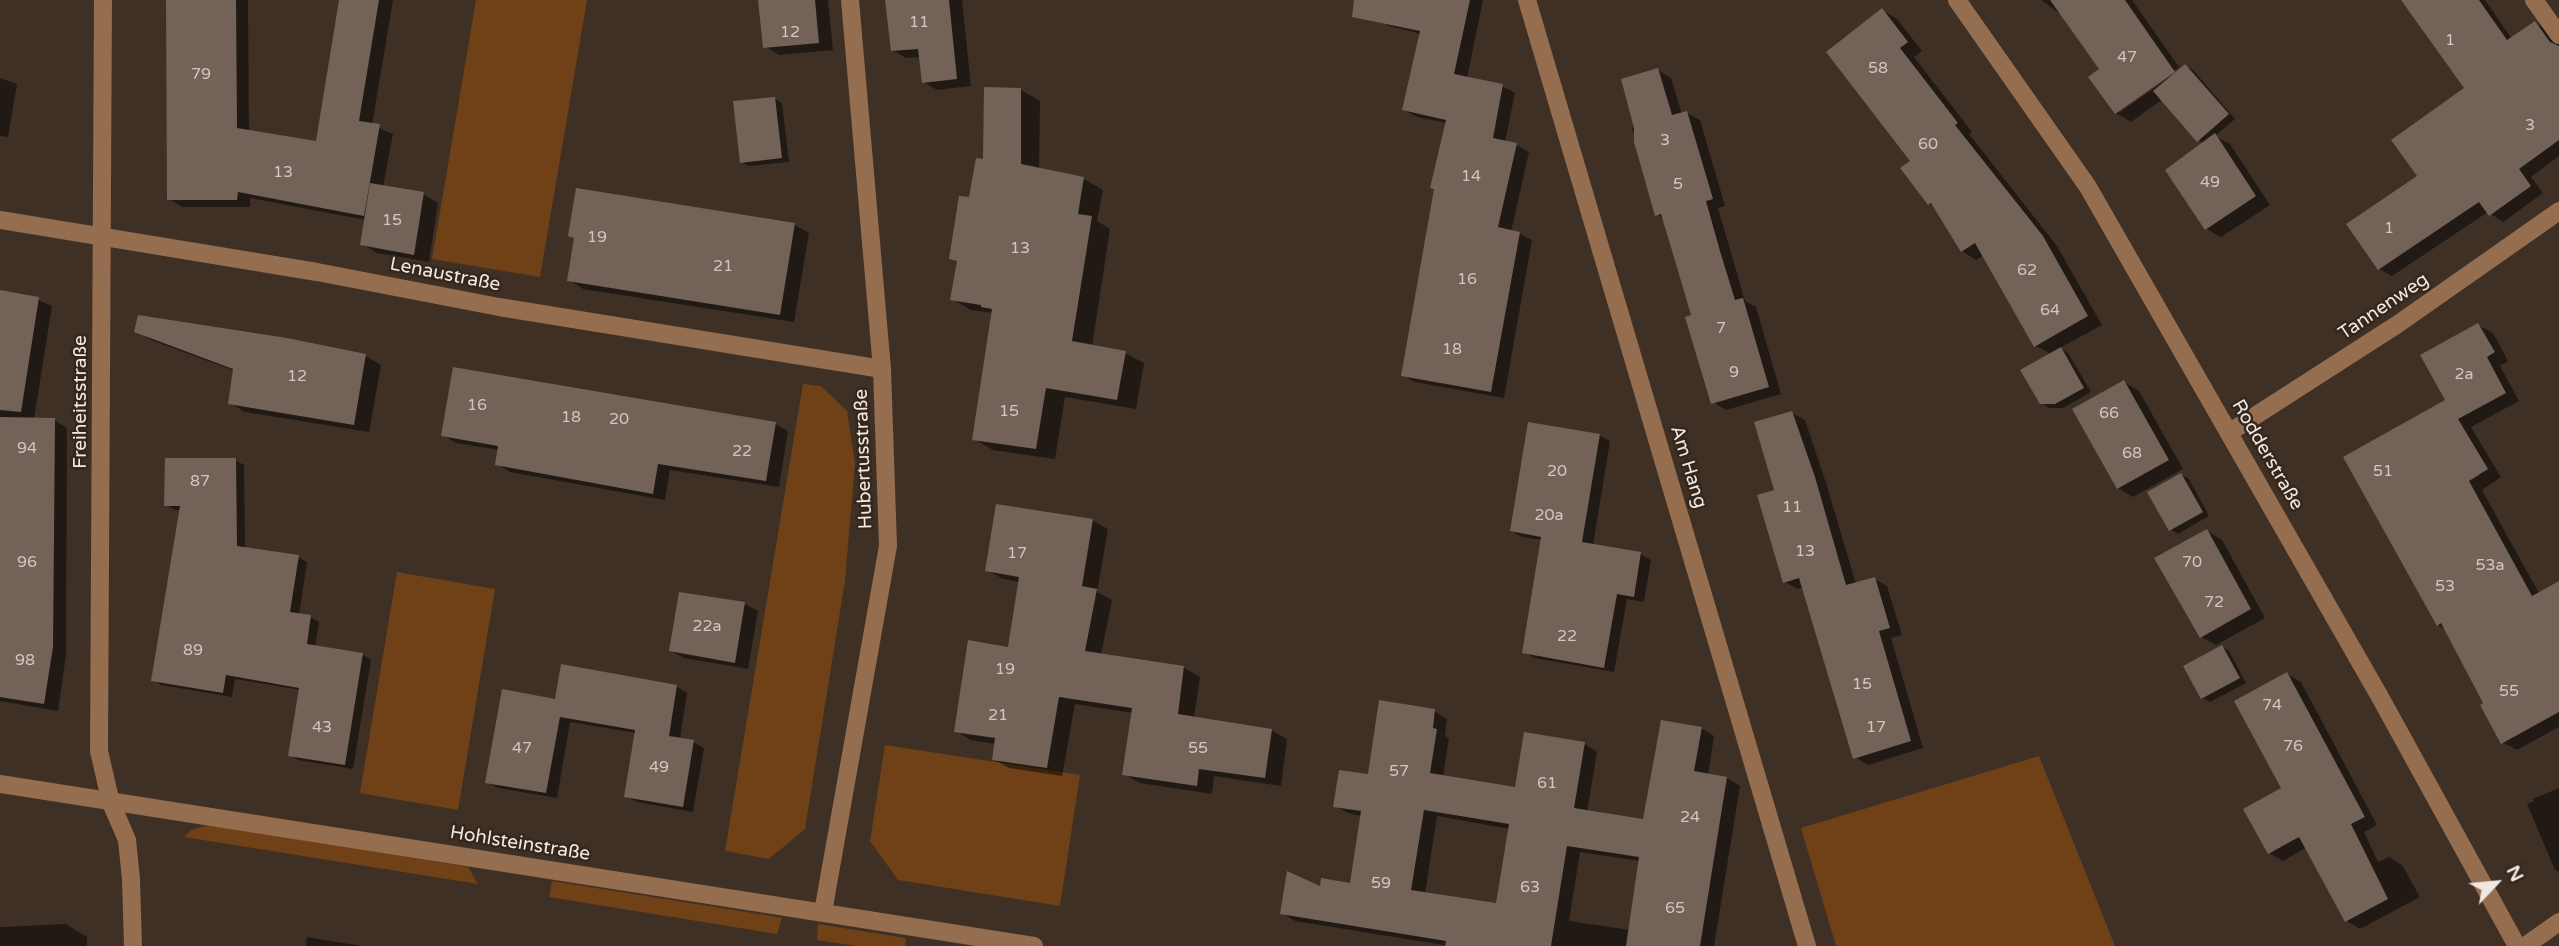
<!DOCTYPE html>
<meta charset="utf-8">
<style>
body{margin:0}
#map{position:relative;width:2559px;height:946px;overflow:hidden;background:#3f3026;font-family:"Varela Round",sans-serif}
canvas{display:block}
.north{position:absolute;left:2461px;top:848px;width:70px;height:70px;-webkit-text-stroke:5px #35271c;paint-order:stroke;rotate:64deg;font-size:19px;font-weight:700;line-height:28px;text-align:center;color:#f2e8e2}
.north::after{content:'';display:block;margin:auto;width:24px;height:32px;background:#f2e8e2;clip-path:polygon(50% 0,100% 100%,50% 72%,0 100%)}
</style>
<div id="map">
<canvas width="2559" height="946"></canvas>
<div class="north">N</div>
</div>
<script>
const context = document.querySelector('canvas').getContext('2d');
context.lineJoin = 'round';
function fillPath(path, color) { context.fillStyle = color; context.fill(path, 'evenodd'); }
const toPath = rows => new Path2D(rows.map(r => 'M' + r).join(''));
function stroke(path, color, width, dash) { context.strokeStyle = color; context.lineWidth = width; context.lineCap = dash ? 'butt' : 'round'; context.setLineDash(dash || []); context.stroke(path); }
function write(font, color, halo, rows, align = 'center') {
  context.font = font + ' "Varela Round",sans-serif'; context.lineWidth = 5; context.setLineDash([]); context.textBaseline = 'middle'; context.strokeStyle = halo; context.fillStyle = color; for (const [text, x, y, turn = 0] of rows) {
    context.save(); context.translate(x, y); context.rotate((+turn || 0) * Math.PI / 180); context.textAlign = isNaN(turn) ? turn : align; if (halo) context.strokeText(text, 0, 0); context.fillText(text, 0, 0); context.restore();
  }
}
const green = toPath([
 [476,0,587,0,540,277,432,259],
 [803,384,821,386,847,411,855,463,845,581,805,829,769,859,725,851],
 [397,572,495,589,458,810,360,793],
 [885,745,1080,775,1060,906,898,880,870,841],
 [2039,756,2115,946,1836,946,1801,828],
 [213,824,468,867,478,884,184,837,191,830],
 [552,881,759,914,782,918,777,934,549,897],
 [818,924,906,938,905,946,856,946,817,940]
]);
const shadow = toPath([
 [168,0,248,0,249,132,317,143,341,0,393,0,372,125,393,134,383,187,423,194,438,203,429,262,377,253,362,244,366,220,250,198,250,207,182,207,169,199],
 [759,0,828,0,833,50,779,55,764,46],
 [886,0,962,0,971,86,937,90,923,82,921,57,906,58,892,50],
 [1380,0,1483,0,1467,78,1502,86,1515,93,1505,142,1516,145,1529,152,1511,232,1519,233,1532,240,1504,398,1415,382,1403,375,1447,123,1417,117,1404,110,1421,34,1389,26,1376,19],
 [2041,0,2132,0,2179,67,2119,109,2119,113,2185,66,2193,70,2235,119,2215,136,2230,144,2270,205,2221,237,2206,229,2204,144,2198,140,2163,99,2131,122,2116,113,2101,70,2062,15],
 [2404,0,2485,0,2512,39,2535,23,2548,30,2559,45,2559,156,2531,177,2543,193,2503,222,2488,212,2392,276,2379,269,2419,177,2466,88],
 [1882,10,1897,19,1922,51,1914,57,1972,132,1969,134,2057,246,2102,325,2060,348,2068,353,2091,392,2063,408,2049,408,2041,403,2051,354,2036,346,1984,255,1976,260,1962,251,1936,207,1929,204,1912,161],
 [1658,70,1671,78,1682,114,1687,113,1700,120,1725,206,1718,208,1733,260,1745,301,1756,307,1781,394,1726,410,1713,402,1693,316,1664,219,1657,214,1632,128,1635,127],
 [0,78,17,84,8,137,0,136],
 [1021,90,1040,101,1039,169,1084,179,1103,190,1097,221,1110,229,1092,347,1125,353,1144,363,1136,409,1065,397,1055,459,993,450,974,439,993,313,971,310,952,299,959,263,951,258,970,199,985,161],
 [775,99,782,103,789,162,749,166,741,162],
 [649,200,795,225,809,233,794,322,583,289,569,280],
 [0,291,25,294,52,306,34,419,54,420,67,428,66,655,58,711,0,701],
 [2478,325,2493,333,2508,361,2500,366,2519,401,2471,427,2501,477,2482,490,2540,595,2559,614,2559,727,2517,750,2502,742,2486,704,2446,629,2438,625,2447,401],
 [136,331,366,356,381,365,369,432,245,412,230,403,235,371,151,340],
 [2124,382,2139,391,2183,469,2133,497,2118,488],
 [1792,413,1805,420,1827,486,1856,584,1874,579,1887,586,1902,635,1891,638,1923,748,1868,765,1855,757,1803,587,1798,589,1785,582,1776,491],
 [775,424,788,431,779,487,670,470,665,500,510,472,497,464,499,450,456,443,443,435],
 [1599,435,1610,441,1593,545,1640,554,1651,560,1644,602,1627,599,1614,672,1534,658,1524,652,1542,540,1522,537,1512,531],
 [235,460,244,465,245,549,298,557,307,562,299,615,310,617,319,622,315,647,363,655,371,660,353,769,298,760,290,755,301,690,235,679,232,697,161,685,153,680,181,510,175,510,166,505],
 [2181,475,2189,479,2209,516,2178,534,2170,529],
 [1092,520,1108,529,1097,592,1112,600,1101,655,1184,668,1200,677,1194,718,1271,730,1287,739,1281,786,1214,776,1212,794,1140,783,1124,774,1133,713,1075,704,1062,776,1009,768,993,759,996,744,971,740,956,731,1010,649,1020,582,1003,579,987,570],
 [2207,531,2222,540,2265,618,2216,645,2201,637],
 [681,594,745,604,758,611,748,669,684,658,671,651],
 [2222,647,2229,651,2246,683,2210,702,2202,698],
 [2287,674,2301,682,2377,825,2364,832,2378,862,2389,857,2402,865,2420,897,2360,929,2347,921,2307,847,2283,861,2269,853,2283,788],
 [676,686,687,693,680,739,693,742,704,748,693,812,637,802,626,796,636,733,570,722,557,798,498,788,487,782,556,701],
 [1434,711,1447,719,1445,736,1449,738,1443,777,1517,789,1585,744,1597,752,1587,812,1645,821,1701,728,1714,736,1708,775,1727,778,1740,786,1714,946,1450,946,1295,921,1282,913,1321,889,1352,885,1362,816,1348,813,1335,806,1369,776],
 [1437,816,1510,829,1498,905,1425,894],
 [1580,852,1640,861,1630,930,1569,921],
 [2559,788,2559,872,2555,870,2527,804,2534,801,2533,799],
 [66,924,87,937,87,946,0,946,0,927],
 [307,937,362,946,306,946]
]);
const building = toPath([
 [166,0,236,0,237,128,316,141,339,0,379,0,359,121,380,124,364,216,238,192,237,200,167,200],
 [758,0,815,0,819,43,763,48],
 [885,0,949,0,957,79,922,83,918,49,891,51],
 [1354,0,1470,0,1454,74,1503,84,1493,138,1517,143,1498,227,1520,232,1491,392,1401,376,1434,189,1430,188,1446,120,1402,110,1420,31,1352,17],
 [2050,0,2125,0,2175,72,2115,114,2088,77,2099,69],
 [2401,0,2479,0,2507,40,2535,21,2550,42,2559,46,2559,140,2519,169,2531,186,2489,216,2479,202,2378,270,2346,224,2417,176,2391,140,2464,88],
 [1882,8,1908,42,1900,48,1958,123,1955,125,2043,236,2088,316,2034,347,1975,243,1961,252,1931,203,1928,205,1900,168,1910,161,1826,52],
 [2185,64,2229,114,2197,142,2153,91],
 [1658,68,1672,115,1687,111,1713,199,1706,201,1720,251,1735,300,1743,298,1769,387,1711,404,1685,317,1691,315,1676,264,1661,214,1655,216,1634,142,1634,128,1621,79],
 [984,87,1021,88,1021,164,1084,177,1078,214,1092,216,1072,341,1126,351,1117,400,1046,388,1036,449,972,440,992,309,981,307,981,305,950,300,957,261,949,259,959,196,969,197,976,158,983,159],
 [775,97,782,158,740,163,733,101],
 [2215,133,2256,196,2205,230,2165,170],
 [370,183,424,192,414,255,360,245],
 [576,188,795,223,780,315,567,281,574,238,568,236],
 [0,290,39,297,21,412,0,410],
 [138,315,287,338,366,354,354,425,228,404,233,369,134,332],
 [2478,323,2495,352,2487,357,2506,393,2458,419,2488,469,2469,481,2532,596,2559,581,2559,712,2501,744,2480,705,2483,703,2441,623,2437,626,2343,457,2445,400,2420,355],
 [2061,347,2084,388,2055,404,2040,404,2020,370],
 [453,367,776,422,766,481,658,464,653,494,495,465,498,446,441,436],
 [2124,380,2169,460,2117,489,2072,409],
 [1792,411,1815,477,1846,585,1875,577,1890,628,1879,631,1911,741,1853,759,1799,578,1783,583,1757,495,1774,490,1754,422],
 [0,417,55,418,53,647,44,704,0,697],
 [1528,422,1600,434,1582,542,1641,552,1634,597,1617,594,1604,668,1522,653,1541,537,1510,531],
 [165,458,236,458,237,546,299,555,290,612,311,615,307,644,363,653,345,765,288,756,299,688,226,675,223,693,151,681,180,506,164,506],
 [2181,473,2203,512,2169,531,2147,492],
 [996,504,1093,519,1082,586,1097,589,1085,651,1184,666,1178,714,1272,729,1265,778,1199,769,1197,786,1122,775,1132,708,1059,697,1047,768,992,760,995,738,954,732,968,640,1008,647,1019,577,985,571],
 [2207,529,2251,609,2200,638,2154,558],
 [679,592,745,602,735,663,669,651],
 [2222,645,2240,678,2201,699,2183,666],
 [561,664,677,685,669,736,694,740,683,807,624,797,635,730,560,717,546,793,485,783,502,689,555,699],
 [2287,672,2365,817,2351,824,2388,899,2345,922,2299,837,2268,854,2243,809,2281,788,2234,701],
 [1379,700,1435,709,1433,728,1437,729,1430,773,1515,787,1524,732,1585,742,1574,808,1643,819,1661,720,1702,727,1694,771,1727,777,1700,946,1626,946,1639,857,1567,846,1551,946,1445,946,1446,941,1280,914,1287,871,1320,886,1321,878,1350,883,1361,811,1333,807,1339,770,1368,774],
 [1424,810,1509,824,1496,903,1411,890]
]);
const minor = toPath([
 [103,0,99,751,111,803,127,840,131,879,133,946],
 [1527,0,1807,946],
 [1957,0,2088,187,2380,697,2517,946],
 [2534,0,2559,35],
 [0,220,317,272,499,307,882,369],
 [2230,432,2398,324,2559,211],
 [0,784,1034,946],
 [823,912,888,546,882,369,850,0],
 [2525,946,2559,922]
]);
const numberNames = [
 ["11",919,23],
 ["12",790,33],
 ["1",2450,41],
 ["47",2127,58],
 ["58",1878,69],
 ["79",201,75],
 ["3",2530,126],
 ["3",1665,141],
 ["60",1928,145],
 ["13",283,173],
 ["14",1471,177],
 ["49",2210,183],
 ["5",1678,185],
 ["15",392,221],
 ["1",2389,229],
 ["19",597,238],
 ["13",1020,249],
 ["21",723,267],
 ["62",2027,271],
 ["16",1467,280],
 ["64",2050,311],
 ["7",1721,329],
 ["18",1452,350],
 ["9",1734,373],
 ["2a",2464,375],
 ["12",297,377],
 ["16",477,406],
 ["15",1009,412],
 ["66",2109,414],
 ["18",571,418],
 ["20",619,420],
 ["94",27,449],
 ["22",742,452],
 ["68",2132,454],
 ["20",1557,472],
 ["51",2383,472],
 ["87",200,482],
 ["11",1792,508],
 ["20a",1549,516],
 ["13",1805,552],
 ["17",1017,554],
 ["96",27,563],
 ["70",2192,563],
 ["53a",2490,566],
 ["53",2445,587],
 ["72",2214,603],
 ["22a",707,627],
 ["22",1567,637],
 ["89",193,651],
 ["98",25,661],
 ["19",1005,670],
 ["15",1862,685],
 ["55",2509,692],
 ["74",2272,706],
 ["21",998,716],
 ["43",322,728],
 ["17",1876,728],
 ["76",2293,747],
 ["47",522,749],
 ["55",1198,749],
 ["49",659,768],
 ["57",1399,772],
 ["61",1547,784],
 ["24",1690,818],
 ["59",1381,884],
 ["63",1530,888],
 ["65",1675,909]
];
const streetNames = [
 ["Lenaustraße",445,275,11],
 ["Tannenweg",2384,307,-34],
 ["Freiheitsstraße",81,402,-90],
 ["Rodderstraße",2267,455,60],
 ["Hubertusstraße",864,459,-92],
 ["Am Hang",1688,467,73],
 ["Hohlsteinstraße",520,844,9]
];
fillPath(green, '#704016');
fillPath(shadow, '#0007');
fillPath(building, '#736257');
stroke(minor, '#956d4f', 18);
write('16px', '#d2c6bf', null, numberNames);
write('19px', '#f2e8e2', '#35271c', streetNames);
</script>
